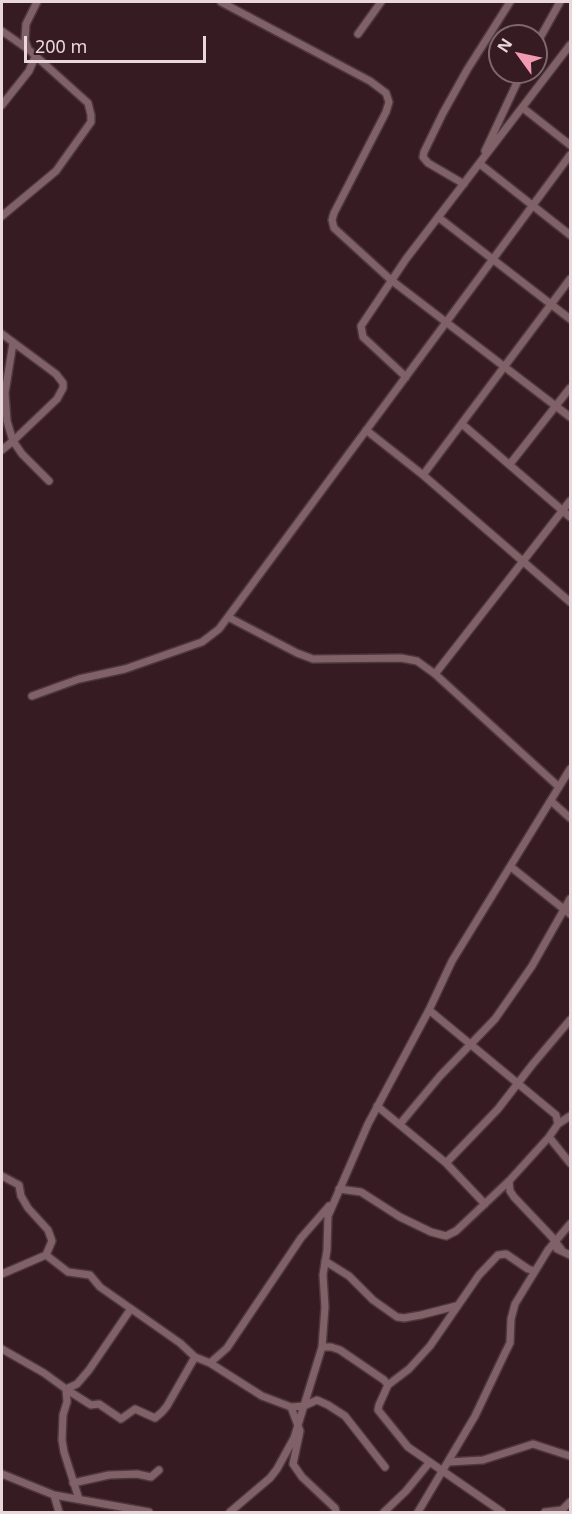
<!DOCTYPE html>
<style>
body{margin:0}
#map{position:relative;width:572px;height:1514px;overflow:hidden;background:#361b23;font-family:"Noto Sans",sans-serif}
canvas{display:block}
.frame{position:absolute;inset:0;border:3px solid #ead7db;pointer-events:none}
.north{position:absolute;left:488px;top:24px;width:60px;height:60px;box-sizing:border-box;background:#361b23;border:2px solid #7e666d;border-radius:50%;rotate:303deg;font-size:16px;font-weight:700;line-height:24px;text-align:center;color:#ead7db}
.north::after{content:'';display:block;margin:auto;width:21px;height:27px;background:#f19ab1;clip-path:polygon(50% 0,100% 100%,50% 72%,0 100%)}
.scale{position:absolute;left:24px;top:36px;width:182px;height:27px;box-sizing:border-box;border:3px solid #ead7db;border-top:0;padding-left:8px;font-size:18px;line-height:21px;white-space:nowrap;color:#ead7db;-webkit-text-stroke:4px #361b23;paint-order:stroke}
</style>
<div id="map">
<canvas width="572" height="1514"></canvas>
<div class="frame"></div>
<div class="north">N</div>
<div class="scale">200 m</div>
</div>
<script>
const context = document.querySelector('canvas').getContext('2d');
context.lineJoin = 'round';
const toPath = rows => new Path2D(rows.map(r => 'M' + r).join(''));
function stroke(path, color, width, dash) { context.strokeStyle = color; context.lineWidth = width; context.lineCap = dash ? 'butt' : 'round'; context.setLineDash(dash || []); context.stroke(path); }
const street = toPath([
 [221,2,370,81,386,93,389,102,386,112,334,213,332,220,334,228,391,280,570,417],
 [2,31,29,50,88,103,91,115,91,122,56,171,2,216],
 [358,34,381,2],
 [536,45,560,2],
 [28,49,25,40,26,24,37,2],
 [2,105,29,71,35,57],
 [523,108,570,145],
 [485,151,522,72],
 [481,162,480,164,570,235],
 [464,184,428,163,423,157,424,152,443,113,467,70,510,2],
 [438,217,570,319],
 [2,334,56,374,63,383,63,388,57,399,13,441,22,454,49,481],
 [406,377,363,337,361,326,406,259,570,45],
 [462,424,570,517],
 [366,430,423,475,570,602],
 [2,450,13,441,7,421,5,393,13,343],
 [510,464,570,388],
 [423,475,570,279],
 [228,617,297,653,313,659,401,658,417,661,435,674,559,787],
 [435,674,570,501],
 [32,696,79,679,125,669,202,642,219,629,570,155],
 [551,801,570,818],
 [511,867,570,914],
 [377,1106,446,1163,485,1204],
 [400,1124,440,1076,495,1019,532,966,570,899],
 [558,1124,570,1116],
 [549,1137,570,1163],
 [446,1163,498,1109,532,1065,570,1020],
 [2,1176,19,1185,21,1196,28,1208,48,1230,52,1241,46,1255],
 [509,1181,510,1191,514,1197,551,1236,561,1249],
 [339,1189,361,1192,400,1217,431,1232,446,1236,456,1231,509,1181,549,1137,558,1124,556,1115,429,1010],
 [557,1249,570,1255],
 [325,1261,349,1276,373,1300,397,1317,404,1318,421,1315,456,1306],
 [2,1274,46,1255,68,1272,90,1275,100,1287,180,1343,195,1357,210,1363,262,1396,291,1407,304,1406,317,1400,328,1405,345,1416,385,1467],
 [322,1347,331,1347,340,1350,384,1380,388,1385,379,1405,378,1410,408,1447,502,1512],
 [2,1349,44,1373,66,1389,67,1402,63,1415,62,1440,64,1452,79,1499],
 [210,1363,227,1348,301,1238,329,1206],
 [388,1385,409,1369,430,1346,479,1275,498,1255,506,1254,528,1269,535,1271],
 [66,1389,77,1384,89,1370,130,1310],
 [72,1393,91,1405,99,1404,121,1419,135,1409,155,1418,162,1412,167,1406,195,1357],
 [291,1407,300,1431,293,1464,302,1477,335,1508,336,1512],
 [449,1462,483,1460,533,1444,570,1456],
 [2,1474,54,1495,149,1512],
 [73,1483,109,1475,137,1474,151,1477,159,1470],
 [54,1495,59,1512],
 [230,1512,270,1478,277,1469,294,1438,322,1347,325,1307,323,1275,327,1250,328,1216,368,1124,429,1010,452,961,570,769],
 [384,1512,406,1491,429,1463],
 [418,1512,475,1416,505,1353,510,1343,511,1319,515,1304,548,1250,570,1224],
 [545,1512,562,1510,570,1502]
]);
stroke(street, '#4d373e', 10);
stroke(street, '#816168', 7);
</script>
